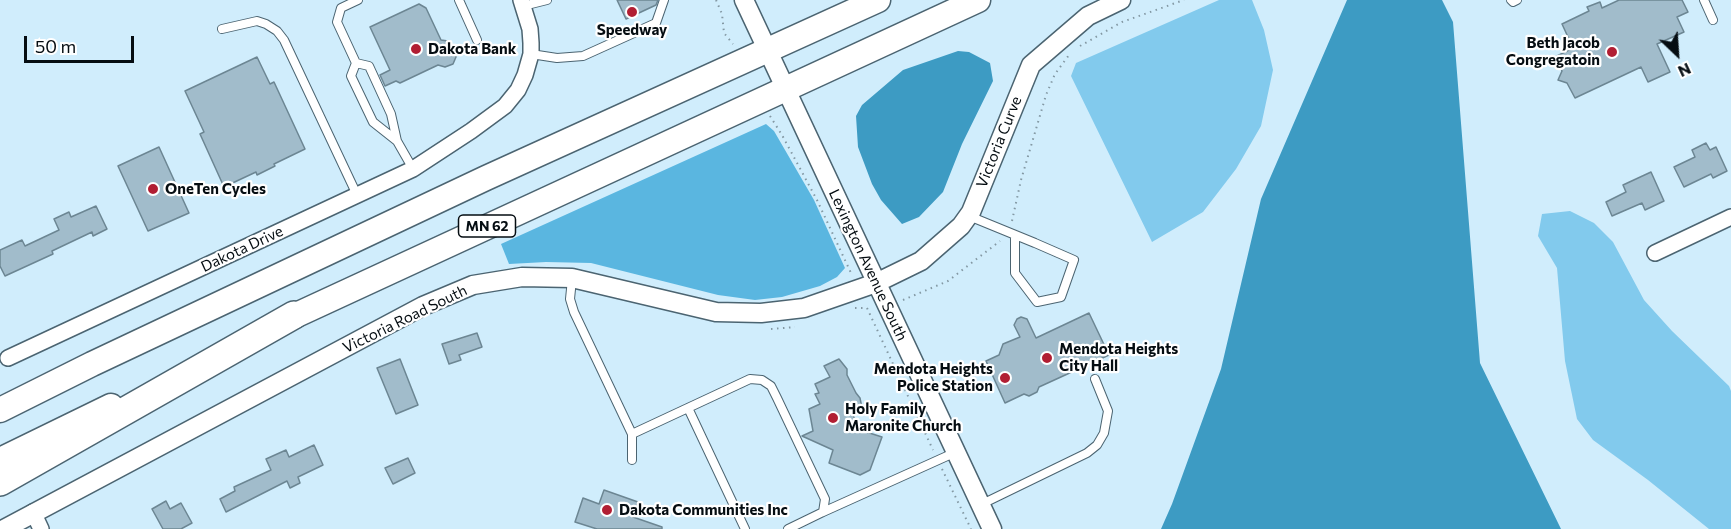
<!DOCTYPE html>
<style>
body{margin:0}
#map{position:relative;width:1731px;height:529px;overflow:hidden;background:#d0edfc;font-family:Commissioner,sans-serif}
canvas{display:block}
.north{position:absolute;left:1647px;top:24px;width:60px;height:60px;-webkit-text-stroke:4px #fff;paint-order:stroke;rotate:155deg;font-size:16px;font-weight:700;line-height:24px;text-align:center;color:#050d12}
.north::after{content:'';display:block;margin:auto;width:21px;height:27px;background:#050d12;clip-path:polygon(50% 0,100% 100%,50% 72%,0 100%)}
.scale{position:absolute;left:24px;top:36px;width:110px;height:27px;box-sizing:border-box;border:3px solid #050d12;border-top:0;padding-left:8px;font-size:18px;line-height:21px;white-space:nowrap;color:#050d12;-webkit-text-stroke:4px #fff;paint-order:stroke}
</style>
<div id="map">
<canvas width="1731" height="529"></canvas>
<div class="north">N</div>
<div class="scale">50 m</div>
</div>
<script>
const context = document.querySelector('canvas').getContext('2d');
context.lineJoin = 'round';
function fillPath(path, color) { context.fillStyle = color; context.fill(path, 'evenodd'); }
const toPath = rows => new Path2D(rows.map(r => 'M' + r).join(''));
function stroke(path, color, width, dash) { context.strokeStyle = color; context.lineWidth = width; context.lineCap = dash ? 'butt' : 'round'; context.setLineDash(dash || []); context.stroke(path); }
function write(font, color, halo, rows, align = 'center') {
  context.font = font + ' Commissioner,sans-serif'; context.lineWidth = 4.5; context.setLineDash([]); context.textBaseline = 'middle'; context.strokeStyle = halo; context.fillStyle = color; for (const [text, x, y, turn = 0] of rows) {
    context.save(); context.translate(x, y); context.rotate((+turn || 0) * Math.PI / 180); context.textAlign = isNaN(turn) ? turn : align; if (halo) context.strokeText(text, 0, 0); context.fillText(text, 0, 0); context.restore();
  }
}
const green = toPath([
 [1219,0,1252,0,1264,30,1273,70,1261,126,1236,169,1203,212,1152,242,1071,76,1076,63],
 [1570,211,1594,223,1613,242,1644,300,1672,331,1729,386,1731,391,1731,529,1709,529,1648,480,1593,440,1577,419,1565,361,1557,268,1538,236,1542,214]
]);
const forest = toPath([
 [766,124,774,131,814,200,845,268,837,277,820,286,782,297,755,300,718,295,591,263,546,262,509,264,501,244]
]);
const water = toPath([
 [1347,0,1442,0,1453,22,1480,363,1561,529,1161,529,1172,504,1221,369,1261,199],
 [958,51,969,52,990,63,993,81,962,144,943,192,919,217,902,224,881,200,872,184,858,147,856,116,862,105,903,70]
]);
const building = toPath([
 [617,0,658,0,656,5,626,19,617,0],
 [1619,0,1682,0,1688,12,1677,17,1684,32,1657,44,1670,72,1648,82,1641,67,1575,98,1567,83,1558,80,1562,71,1555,57,1573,48,1562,24,1589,11,1587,7,1600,2,1602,8,1619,0],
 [419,4,426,8,441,40,448,41,456,57,453,64,445,67,438,65,400,83,396,81,385,86,380,75,390,70,370,27,419,4],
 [257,57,270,84,274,82,305,149,274,164,275,166,257,175,256,172,224,187,200,134,204,132,185,91,257,57],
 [1706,143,1710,150,1716,147,1727,171,1713,178,1711,174,1684,187,1674,167,1695,157,1692,150,1706,143],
 [159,147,189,213,148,231,118,166,159,147],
 [1651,172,1664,201,1645,210,1642,203,1612,216,1606,202,1626,192,1623,185,1651,172],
 [96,206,107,229,93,236,92,232,52,251,53,254,5,276,0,266,0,250,22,240,25,246,59,230,54,219,69,212,71,217,96,206],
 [1089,313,1109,355,1039,387,1037,392,1029,396,1024,394,1005,403,986,361,999,355,1003,344,1020,337,1014,325,1017,319,1021,317,1027,319,1036,338,1089,313],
 [477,333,482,347,459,355,461,360,449,364,442,344,477,333],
 [400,359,418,405,396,414,377,368,400,359],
 [839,359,847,369,847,375,856,393,860,398,862,408,852,413,860,430,882,437,870,470,860,475,829,463,833,450,802,436,813,431,809,409,820,404,815,394,819,393,815,384,830,377,824,366,839,359],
 [314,445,323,465,298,477,300,483,290,488,287,481,226,512,220,499,235,491,234,487,271,470,266,459,286,450,289,457,314,445],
 [408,458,415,473,393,484,385,468,408,458],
 [604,490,638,502,633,517,662,527,662,529,597,529,575,522,583,498,599,504,604,490],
 [166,501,170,509,181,503,192,523,181,529,163,529,152,509,166,501]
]);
const path = toPath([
 [716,0,722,14,724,33,733,44],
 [1080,46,1122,22,1184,0],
 [770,116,782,135,817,200,851,273],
 [1012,221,1021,180,1046,95,1055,74,1069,55],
 [903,300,948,281,1000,241],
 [855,308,867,308,933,450],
 [771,329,795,327],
 [942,469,971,529]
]);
const service = toPath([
 [358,0,341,8,337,22,356,63,351,76,373,122,397,141,413,169],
 [459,0,477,40],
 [1511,0,1513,2,1517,0],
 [1704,0,1713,20],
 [523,6,547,0],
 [222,29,257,21,266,24,277,31,284,40,357,195],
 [531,54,557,58,583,56,656,23,664,0],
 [356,63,369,66,391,114,397,141],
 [969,216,1035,243,1074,260,1061,297,1037,302,1015,273,1015,235],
 [572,279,570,299,574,312,632,434,632,460],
 [688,408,745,529],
 [632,434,750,379,762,380,771,386,777,398,825,499,823,512,788,529],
 [982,504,1087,453,1097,445,1104,433,1108,411,1095,379],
 [823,512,956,452]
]);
const minor = toPath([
 [1655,253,1731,217],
 [8,358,413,169,471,131,505,106,518,90,525,75,531,54,531,43,530,29,521,0],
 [33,512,41,529]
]);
const tertiary = toPath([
 [744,0,992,529],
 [4,529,423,306,473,285,522,277,572,278,716,312,761,313,804,308,876,283,921,261,961,226,971,212,1031,65,1088,16,1121,0]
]);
const trunk = toPath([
 [277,324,978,0],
 [0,410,92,364,486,178,878,0],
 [0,460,111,406]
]);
const motorway = toPath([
 [0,482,294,315]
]);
const markers = [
 [632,12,6,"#b11e33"],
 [416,49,6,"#b11e33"],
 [1612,52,6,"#b11e33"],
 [153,189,6,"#b11e33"],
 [1047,358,6,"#b11e33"],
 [1005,378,6,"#b11e33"],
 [833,418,6,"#b11e33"],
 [607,510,6,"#b11e33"]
];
const shields = [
 [487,226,57]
];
const shieldNames = [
 ["MN 62",487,226]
];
const poiNames = [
 ["Speedway",632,30,"center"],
 ["Beth Jacob",1600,43,"right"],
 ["Congregatoin",1600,60,"right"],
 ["Dakota Bank",428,49],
 ["OneTen Cycles",165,189],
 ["Mendota Heights",1059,349],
 ["City Hall",1059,366],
 ["Mendota Heights",993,369,"right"],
 ["Police Station",993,386,"right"],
 ["Holy Family",845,409],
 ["Maronite Church",845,426],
 ["Dakota Communities Inc",619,510]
];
const streetNames = [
 ["Victoria Curve",999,142,-68],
 ["Dakota Drive",242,249,-25],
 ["Lexington Avenue South",868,265,65],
 ["Victoria Road South",405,319,-26]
];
fillPath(green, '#82caed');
fillPath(forest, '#5ab6e0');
fillPath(water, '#3d9bc3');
fillPath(building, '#a1bccb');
stroke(building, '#6c8693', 1.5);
stroke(service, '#4b6471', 10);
stroke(minor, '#4b6471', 18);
stroke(tertiary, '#4b6471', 21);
stroke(trunk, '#4b6471', 27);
stroke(motorway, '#4b6471', 30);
stroke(path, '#8398a3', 2, [1.5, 4.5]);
stroke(service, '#fff', 8);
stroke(minor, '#fff', 15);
stroke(tertiary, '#fff', 18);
stroke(trunk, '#fff', 24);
stroke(motorway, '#fff', 27);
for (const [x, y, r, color] of markers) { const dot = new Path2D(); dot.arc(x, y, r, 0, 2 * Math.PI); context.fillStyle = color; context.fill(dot); stroke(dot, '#fff', 2); }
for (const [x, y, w] of shields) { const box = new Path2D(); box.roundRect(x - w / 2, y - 11, w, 22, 4.5); context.fillStyle = '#fff'; context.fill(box); stroke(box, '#050d12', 1.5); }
write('bold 14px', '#050d12', null, shieldNames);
write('bold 15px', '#050d12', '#fff', poiNames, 'left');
write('15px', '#050d12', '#fff', streetNames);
</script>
